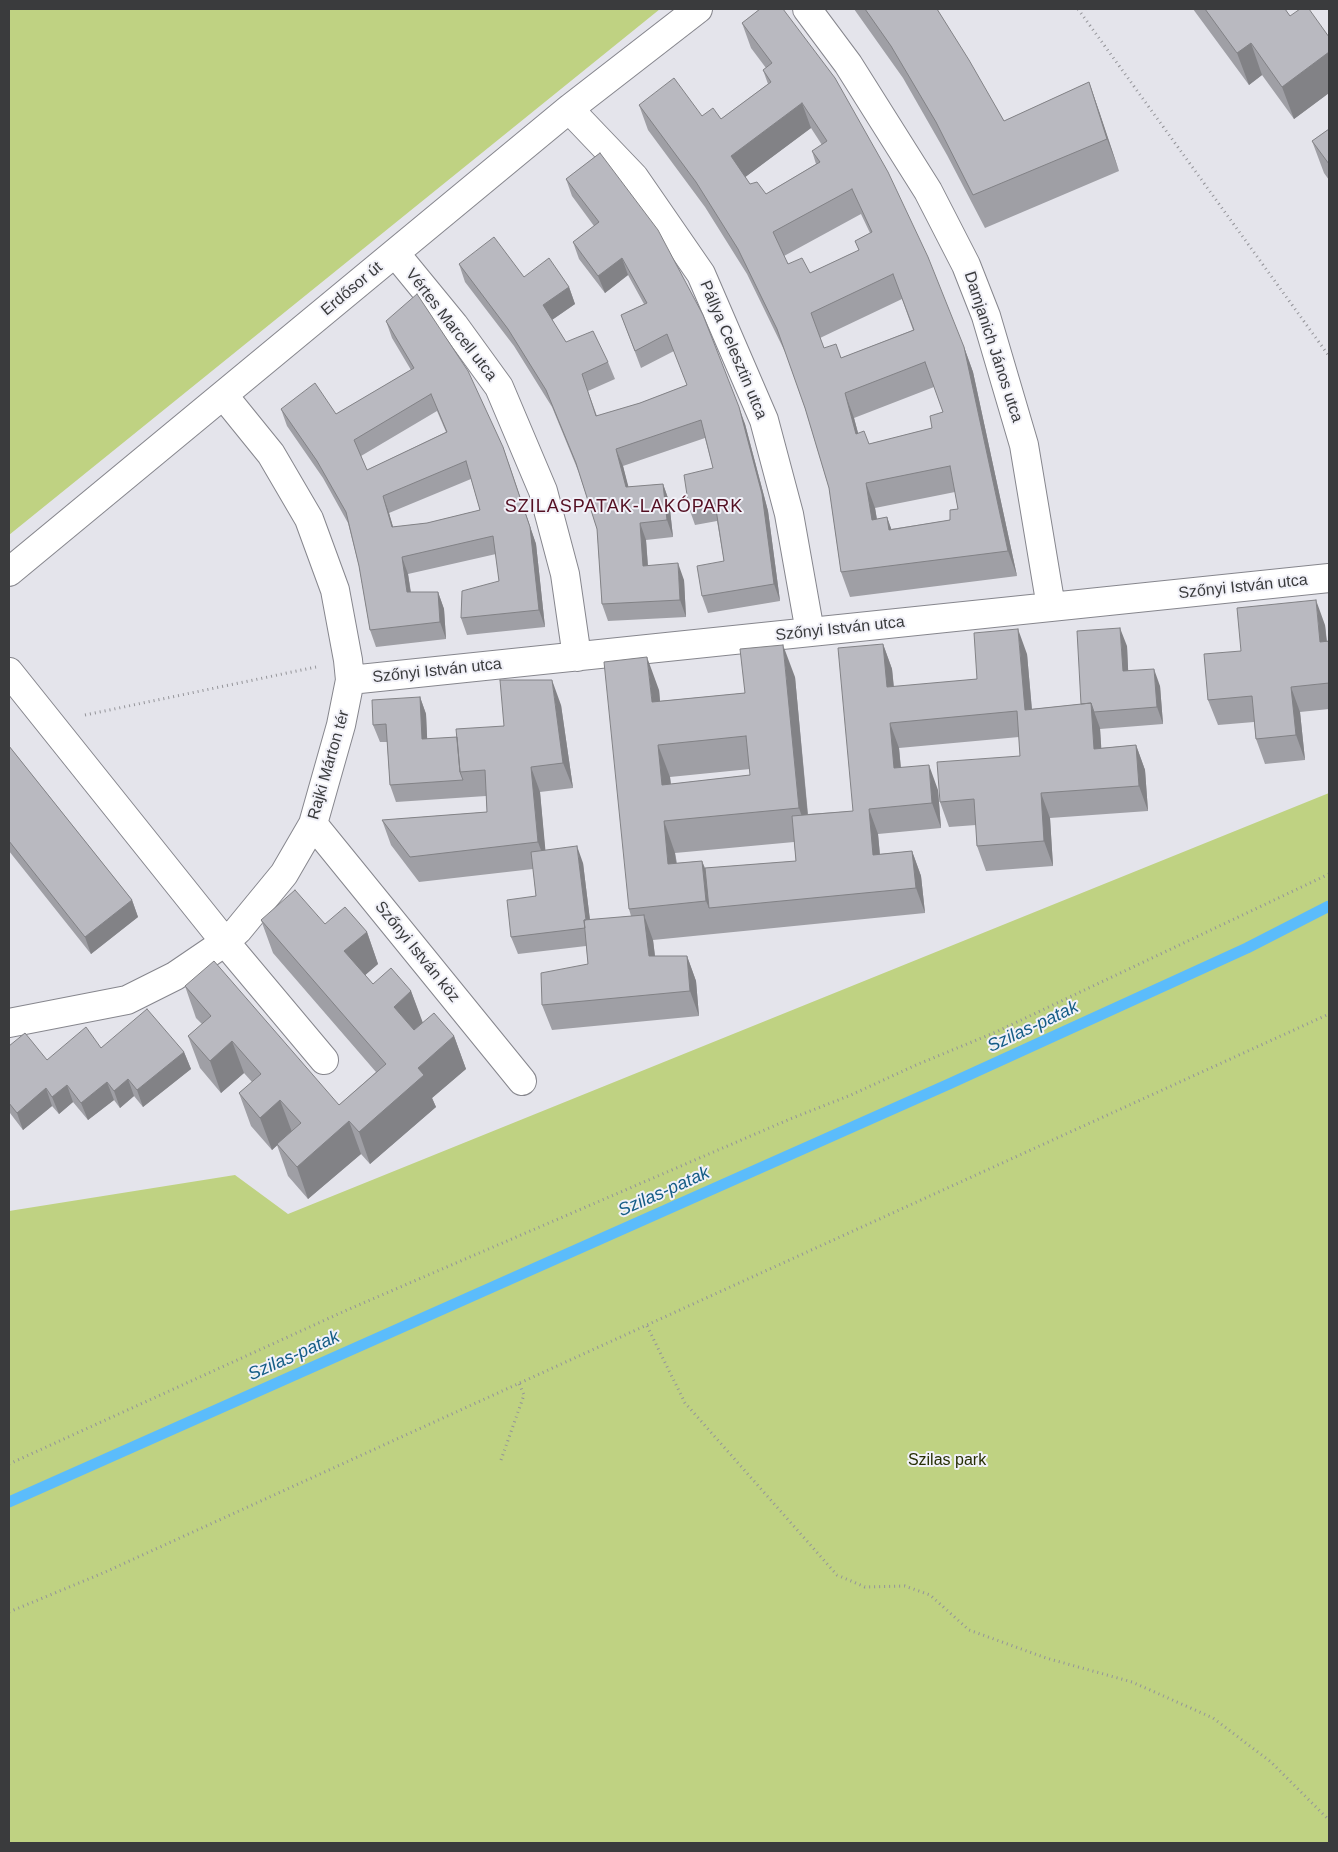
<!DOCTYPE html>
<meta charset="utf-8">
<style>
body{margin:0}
#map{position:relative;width:1338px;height:1852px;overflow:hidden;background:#e4e4eb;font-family:Helvetica,sans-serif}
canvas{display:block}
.frame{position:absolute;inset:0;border:10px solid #3a3b3d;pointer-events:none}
</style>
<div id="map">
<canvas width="1338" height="1852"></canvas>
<div class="frame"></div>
</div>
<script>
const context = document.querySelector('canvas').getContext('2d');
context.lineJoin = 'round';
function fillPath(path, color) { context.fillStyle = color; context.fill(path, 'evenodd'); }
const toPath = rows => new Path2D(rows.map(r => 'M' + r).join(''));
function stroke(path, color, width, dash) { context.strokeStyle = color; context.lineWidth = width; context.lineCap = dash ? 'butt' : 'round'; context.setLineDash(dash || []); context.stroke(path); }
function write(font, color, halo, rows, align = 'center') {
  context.font = font + ' Helvetica,sans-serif'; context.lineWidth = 4; context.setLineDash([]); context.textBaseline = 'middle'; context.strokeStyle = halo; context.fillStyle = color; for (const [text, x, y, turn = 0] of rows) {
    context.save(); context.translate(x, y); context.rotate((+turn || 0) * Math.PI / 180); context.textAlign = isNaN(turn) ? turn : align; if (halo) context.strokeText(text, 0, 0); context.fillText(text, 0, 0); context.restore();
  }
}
const green = toPath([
 [9,9,660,9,9,535],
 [1329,793,1329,1843,9,1843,9,1211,235,1175,288,1214]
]);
const stream = toPath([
 [9,1502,949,1084,1247,948,1329,906]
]);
const path = toPath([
 [1078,9,1329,356],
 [85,715,316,667],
 [647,1326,685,1403,837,1575,865,1587,905,1586,930,1595,969,1630,1046,1658,1132,1682,1213,1718,1271,1762,1329,1820],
 [501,1460,524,1395,519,1383],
 [9,1464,347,1310,790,1119,851,1095,916,1065,996,1032,1329,874],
 [9,1612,103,1573,1329,1014]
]);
const minor = toPath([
 [807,9,848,64,928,191,966,265,986,316,1024,445,1051,607],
 [569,109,634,177,701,274,764,420,789,514,810,632],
 [395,253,454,325,499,387,543,491,565,574,577,657],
 [9,572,569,109,698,9],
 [9,672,225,942,324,1060],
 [350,680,1329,578],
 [313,824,522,1081],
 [9,1023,127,1000,175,976,225,942,238,930,284,874,313,824,341,725,350,680,348,660,335,590,309,519,271,454,224,396]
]);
const wall = toPath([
 [760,9,964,347,973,372,1017,576,850,597,841,572,829,488,805,408,786,354,747,274,705,207,648,130,639,105,721,119,768,84,763,70,766,68,751,48,742,23],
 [811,128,822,145,812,151,816,164,766,194,750,184,745,177],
 [861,214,870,233,855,241,859,250,810,273,788,264,784,256],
 [902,299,913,330,841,358,824,348,820,338],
 [934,387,943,412,932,428,869,444,858,433,854,418],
 [955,492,958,509,950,520,891,529,887,517,877,519,875,508],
 [854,9,937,9,1004,121,1089,82,1100,114,1119,171,985,228,947,155,903,78],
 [1193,9,1285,9,1290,16,1329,37,1329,93,1294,119,1262,75,1249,85],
 [1329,129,1329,180,1324,173,1312,141],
 [600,153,745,424,768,511,780,601,708,613,702,596,724,561,717,521,695,525,689,508,713,468,705,438,623,466,628,487,663,484,669,501,673,537,646,540,648,565,684,580,686,617,608,621,602,604,597,529,579,473,552,407,514,346,465,282,459,264,524,277,569,287,575,304,552,320,566,342,608,362,615,379,588,391,597,416,640,403,687,385,674,351,641,368,621,315,644,304,628,275,605,293,579,259,573,242,594,226,572,196,566,179],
 [386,321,509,464,536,544,545,627,467,635,461,618,499,581,496,554,408,574,411,592,438,592,444,609,446,639,376,647,370,630,359,566,348,523,323,478,287,426,281,409,336,414,411,370,392,338],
 [437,411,446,432,367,470,361,456],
 [471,479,480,510,427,523,393,527,389,513],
 [1325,625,1327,641,1329,641,1329,709,1300,712,1305,760,1265,764,1256,739,1254,722,1218,725,1208,700,1241,651],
 [883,644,892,669,894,687,977,679,1027,654,1032,709,1081,704,1127,646,1128,670,1160,686,1163,724,1100,729,1101,748,1136,745,1145,770,1148,811,1050,818,1053,866,986,871,977,846,976,825,949,827,940,802,1020,756,1019,737,899,748,901,768,938,790,941,828,878,834,880,854,912,851,921,876,925,913,653,940,655,956,687,956,696,981,699,1016,552,1030,542,1005,588,964,586,946,518,954,511,937,536,896,533,869,419,882,391,845,382,820,487,812,486,796,396,802,390,785,387,742,380,742,373,725,420,697,426,714,427,739,457,737,504,726,561,705,573,788,540,792,545,850,583,863,590,920,631,916,629,909,659,690,660,701,745,693,795,677,808,814,853,811],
 [750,769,750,775,671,784,670,777],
 [794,842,796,861,705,868,702,861,677,863,675,853],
 [9,746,132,900,138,917,91,954,9,851],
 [261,920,325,924,367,932,378,964,365,975,373,984,411,991,422,1022,454,1036,466,1069,432,1098,436,1107,370,1164,361,1154,308,1199,288,1176,277,1145,272,1150,251,1126,239,1093,252,1082,244,1073,221,1093,200,1068,188,1036,202,1024,196,1018,185,986,339,1105,376,1072,273,953],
 [9,1046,47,1060,101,1048,184,1052,191,1069,143,1107,134,1096,120,1108,114,1100,88,1120,73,1102,59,1114,52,1106,23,1130,10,1113,9,1114]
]);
const shadedWall = toPath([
 [1251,43,1262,75,1249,85,1237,53],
 [1329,52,1329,93,1294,119,1282,87],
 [1089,82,1100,114,1119,171,1107,139],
 [802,103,811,128,740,181,731,156],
 [622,258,628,275,605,293,598,276],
 [569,287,575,304,549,322,543,305],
 [964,347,973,372,1017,576,1008,551],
 [845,393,854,418,865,459,856,434],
 [739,407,745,424,768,511,780,601,774,584],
 [503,447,536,544,545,627,539,610],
 [616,449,623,466,633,504,626,487],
 [866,483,875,508,881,545,872,520],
 [663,484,669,501,673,537,667,520],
 [383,496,389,513,398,544,392,527],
 [887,517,896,542,889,530],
 [640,523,646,540,649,583,643,566],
 [402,557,408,574,413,609,407,592],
 [678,563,684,580,686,617,680,600],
 [438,592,444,609,446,639,440,622],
 [1316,600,1325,625,1329,667,1320,642],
 [1120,628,1127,646,1129,688,1123,671],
 [1018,629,1027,654,1034,735,1025,710],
 [883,644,892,669,896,712,887,687],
 [783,645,795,677,810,840,799,808],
 [647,657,659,690,663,734,652,702],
 [1154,669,1160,686,1163,724,1157,707],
 [552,680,561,705,573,788,563,763],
 [1291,687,1300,712,1305,760,1296,735],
 [420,697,426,714,428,756,422,739],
 [1091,703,1100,728,1103,774,1094,749],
 [890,723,899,748,903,793,894,768],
 [658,745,670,777,674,817,662,785],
 [1136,745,1145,770,1148,811,1139,786],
 [929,765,938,790,941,828,932,803],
 [531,767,540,792,547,867,538,842],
 [1041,793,1050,818,1053,866,1044,841],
 [869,809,878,834,882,880,873,855],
 [664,821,675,853,680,896,668,864],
 [577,846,583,863,593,945,587,928],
 [912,851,921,876,925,913,916,888],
 [702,861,714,893,709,908,706,901],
 [132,900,138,917,91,954,85,937],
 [644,915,653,940,658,981,649,956],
 [367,932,378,964,356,983,344,951],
 [687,956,696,981,699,1016,690,991],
 [411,991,423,1023,406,1039,394,1007],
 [454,1036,466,1069,432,1098,436,1107,370,1164,359,1132,418,1068],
 [232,1041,244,1073,221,1093,210,1061],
 [184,1052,191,1069,143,1107,137,1090],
 [128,1079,134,1096,120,1108,114,1091],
 [107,1082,114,1100,88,1120,81,1103],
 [67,1085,73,1102,59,1114,52,1097],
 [46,1088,52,1106,23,1130,17,1113],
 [280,1100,292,1132,272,1150,260,1118],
 [349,1121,361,1154,308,1199,297,1167]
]);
const building = toPath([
 [760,9,783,9,835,78,888,172,928,257,964,347,1008,551,841,572,829,488,805,408,777,329,738,249,696,182,639,105,674,78,702,116,713,108,721,119,771,82,763,70,772,63,742,23,760,9],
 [802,103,827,141,812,151,820,162,766,194,757,182,750,184,731,156,802,103],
 [852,189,872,232,855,241,859,250,810,273,802,258,788,264,773,232,852,189],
 [893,274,914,330,841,358,836,344,824,348,811,313,893,274],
 [925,362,943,412,930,416,932,428,869,444,864,431,856,434,845,393,925,362],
 [950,466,958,509,950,510,950,520,889,530,887,517,872,520,866,483,950,466],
 [865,9,937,9,969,60,1004,121,1089,82,1107,139,973,195,936,122,891,46,865,9],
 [1205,9,1285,9,1290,16,1300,9,1309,9,1329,37,1329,52,1282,87,1251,43,1237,53,1205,9],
 [1329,129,1329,164,1312,141,1329,129],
 [600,153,658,230,703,315,739,407,762,494,774,584,702,596,697,566,724,561,715,503,689,508,684,475,713,468,701,420,616,449,626,487,663,484,667,520,640,523,643,566,678,563,680,600,602,604,597,529,576,463,546,390,508,329,459,264,494,237,524,277,549,258,569,287,543,305,566,342,593,331,608,362,582,374,596,416,640,403,687,385,667,334,635,351,621,315,647,303,622,258,598,276,573,242,599,222,566,179,600,153],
 [417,294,468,371,503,447,530,527,539,610,461,618,462,591,499,581,493,536,402,557,407,592,438,592,440,622,370,630,359,566,346,512,317,461,281,409,315,383,336,414,414,368,386,321,417,294],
 [431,394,447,432,367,470,354,440,431,394],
 [466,461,480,510,427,523,392,527,383,496,466,461],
 [1316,600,1320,642,1329,641,1329,683,1291,687,1296,735,1256,739,1252,696,1208,700,1204,654,1241,651,1237,608,1316,600],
 [1120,628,1123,671,1154,669,1157,707,1094,712,1091,703,1081,704,1077,631,1120,628],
 [1018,629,1025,710,1091,703,1094,749,1136,745,1139,786,1041,793,1044,841,977,846,974,799,940,802,937,762,1020,756,1017,711,890,723,894,768,929,765,932,803,869,809,873,855,912,851,916,888,709,908,705,868,796,861,792,816,853,811,838,648,883,644,887,687,977,679,974,633,1018,629],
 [783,645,799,808,664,821,668,864,702,861,706,901,629,909,604,662,647,657,652,702,745,693,740,649,783,645],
 [746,736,750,775,662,785,658,745,746,736],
 [500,680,552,680,563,763,531,767,538,842,410,857,382,820,487,812,485,770,460,772,456,729,504,726,500,680],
 [420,697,422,739,457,737,460,772,463,780,390,785,386,724,373,725,372,700,420,697],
 [9,746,132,900,85,937,9,841,9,746],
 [577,846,586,920,584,920,585,928,511,937,507,900,536,896,531,852,577,846],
 [295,890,325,924,345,907,367,932,344,951,373,984,391,968,411,991,394,1007,414,1030,434,1013,454,1036,418,1068,424,1075,359,1132,349,1121,297,1167,277,1144,301,1123,280,1100,260,1118,239,1093,261,1074,232,1041,210,1061,188,1036,211,1016,185,986,214,961,339,1105,386,1064,261,920,295,890],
 [644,915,649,956,687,956,690,991,542,1005,541,973,588,964,584,920,644,915],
 [147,1009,184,1052,137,1090,128,1079,114,1091,107,1082,81,1103,67,1085,52,1097,46,1088,17,1113,9,1103,9,1046,25,1033,47,1060,86,1027,101,1048,147,1009]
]);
const streetNames = [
 ["Erdősor út",352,289,-40],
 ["Vértes Marcell utca",451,325,52],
 ["Damjanich János utca",993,347,72],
 ["Pállya Celesztin utca",733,350,67],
 ["Szőnyi István utca",1243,587,-6],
 ["Szőnyi István utca",840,629,-6],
 ["Szőnyi István utca",437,671,-6],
 ["Rajki Márton tér",329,765,-74],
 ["Szőnyi István köz",417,952,51]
];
const parkNames = [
 ["Szilas park",947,1461]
];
const neighbourhoodNames = [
 ["SZILASPATAK-LAKÓPARK",624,507]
];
const waterNames = [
 ["Szilas-patak",1033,1027,-25],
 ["Szilas-patak",664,1192,-24],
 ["Szilas-patak",294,1356,-24]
];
fillPath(green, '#bfd282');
stroke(stream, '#5bbcfb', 11);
stroke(minor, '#86868d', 30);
stroke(path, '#949499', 3, [1, 4]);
stroke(minor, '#fff', 28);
fillPath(wall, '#9f9fa5');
fillPath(shadedWall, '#828286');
fillPath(building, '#b9b9c0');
stroke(building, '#828286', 1);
write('16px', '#3a3b3d', '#f1f1f8', streetNames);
write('16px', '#272f04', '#f1f1f8', parkNames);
context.letterSpacing = '1px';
write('18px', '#540f22', '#f1f1f8', neighbourhoodNames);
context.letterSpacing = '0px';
write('italic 18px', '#155d86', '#f1f1f8', waterNames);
</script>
